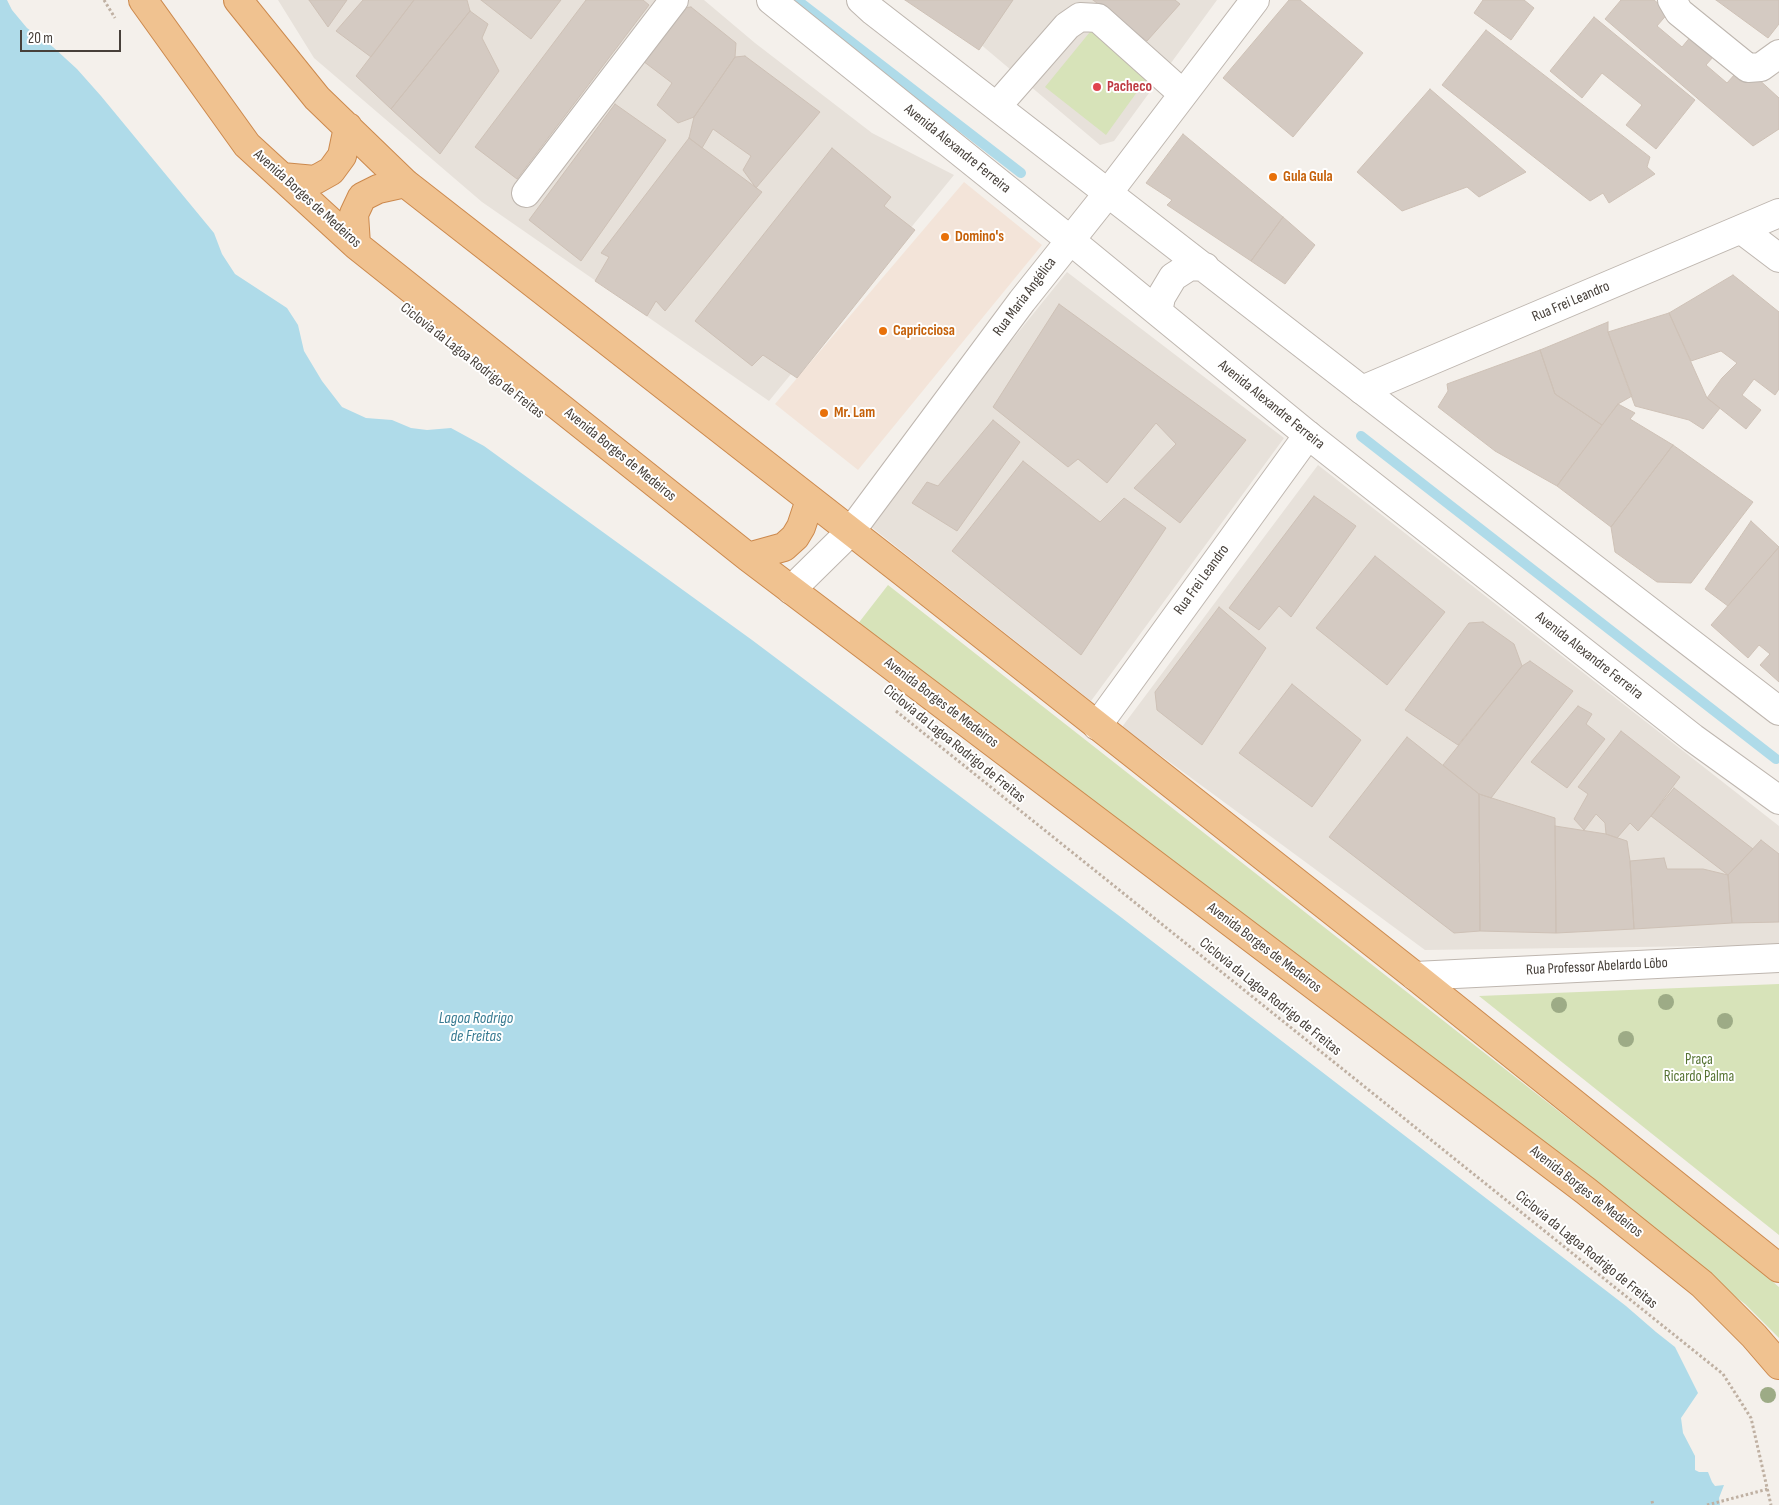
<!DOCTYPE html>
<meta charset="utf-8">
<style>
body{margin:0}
#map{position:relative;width:1779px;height:1505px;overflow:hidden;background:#f4f0eb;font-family:"Sofia Sans Condensed",sans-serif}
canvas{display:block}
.scale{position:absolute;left:20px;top:30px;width:101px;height:22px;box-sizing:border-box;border:2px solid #47403a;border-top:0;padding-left:6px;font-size:15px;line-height:18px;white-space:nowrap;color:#47403a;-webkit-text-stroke:4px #fff;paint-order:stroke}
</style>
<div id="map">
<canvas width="1779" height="1505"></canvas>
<div class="scale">20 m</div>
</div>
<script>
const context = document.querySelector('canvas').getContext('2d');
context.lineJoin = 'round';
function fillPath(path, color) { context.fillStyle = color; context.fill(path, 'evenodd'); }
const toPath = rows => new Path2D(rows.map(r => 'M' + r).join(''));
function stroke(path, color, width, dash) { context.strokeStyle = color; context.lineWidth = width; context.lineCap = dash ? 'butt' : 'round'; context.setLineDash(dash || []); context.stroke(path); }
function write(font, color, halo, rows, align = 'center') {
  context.font = font + ' "Sofia Sans Condensed",sans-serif'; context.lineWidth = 4; context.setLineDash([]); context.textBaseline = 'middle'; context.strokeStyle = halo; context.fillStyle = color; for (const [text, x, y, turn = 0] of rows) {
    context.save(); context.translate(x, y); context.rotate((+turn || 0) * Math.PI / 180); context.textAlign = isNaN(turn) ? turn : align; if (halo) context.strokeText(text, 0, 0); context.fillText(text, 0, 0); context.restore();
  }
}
const residential = toPath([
 [278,0,704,0,755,43,872,133,954,175,769,401,482,202,314,58],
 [928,0,1217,0,1114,141,1100,145],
 [1067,272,1284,438,1091,701,865,522],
 [1318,465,1779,826,1779,945,1425,950,1122,727]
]);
const commercial = toPath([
 [964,182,1042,245,858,470,775,404]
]);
const green = toPath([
 [1094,27,1150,74,1106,135,1045,87],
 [888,585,1728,1244,1779,1287,1779,1338,1745,1304,857,625],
 [1779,984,1779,1235,1479,996]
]);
const water = toPath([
 [0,0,7,0,12,10,27,28,53,47,77,69,101,96,214,233,222,254,235,274,287,308,298,325,304,351,322,381,342,407,366,418,392,420,411,428,427,430,451,428,484,446,752,640,1122,918,1626,1306,1656,1332,1675,1347,1698,1393,1681,1418,1683,1433,1695,1456,1695,1470,1699,1472,1708,1472,1712,1482,1715,1486,1724,1485,1719,1498,1720,1505,0,1505]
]);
const stream = toPath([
 [797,0,1021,173],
 [1361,436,1776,759]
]);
const building = toPath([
 [309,0,347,0,328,27,309,0],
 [363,0,414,0,371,57,336,31,363,0],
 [414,0,467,0,470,11,391,109,356,76,414,0],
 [481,0,561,0,531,39,481,0],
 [586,0,643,0,649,5,517,179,475,147,586,0],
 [905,0,1013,0,979,50,905,0],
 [1093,0,1175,0,1180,4,1147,41,1093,0],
 [1289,0,1300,0,1363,53,1293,137,1223,78,1289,0],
 [1483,0,1524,0,1534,8,1511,40,1474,13,1483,0],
 [1621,0,1654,0,1669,12,1657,26,1682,47,1697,29,1720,49,1706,65,1727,83,1743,65,1779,98,1779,129,1753,146,1605,19,1621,0],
 [1716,0,1779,0,1779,24,1768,38,1716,0],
 [691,7,736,43,735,57,694,117,678,123,657,105,672,83,639,58,680,8,691,7],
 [470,11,488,24,482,38,499,71,440,154,391,109,470,11],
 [1594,17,1695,100,1656,149,1626,125,1642,105,1602,73,1582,98,1550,71,1594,17],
 [1486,30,1650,157,1647,167,1655,174,1609,203,1603,193,1590,201,1442,85,1486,30],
 [745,56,820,112,756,188,743,170,751,156,713,129,702,148,689,138,694,117,735,57,745,56],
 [1430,89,1526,172,1479,197,1467,187,1402,211,1357,172,1430,89],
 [615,104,666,140,581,261,529,220,615,104],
 [1183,134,1283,217,1251,261,1167,205,1172,200,1146,183,1183,134],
 [689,138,762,192,665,311,656,301,647,316,595,281,609,257,601,253,689,138],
 [832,148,891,197,884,206,915,230,797,378,763,355,752,366,695,321,832,148],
 [1283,217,1315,245,1285,284,1251,261,1283,217],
 [1733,275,1779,312,1779,389,1775,395,1754,379,1742,395,1761,410,1746,429,1707,398,1722,378,1737,363,1721,351,1691,361,1669,313,1733,275],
 [1059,304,1246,440,1180,523,1134,488,1176,444,1156,423,1107,483,1078,459,1068,467,993,407,1059,304],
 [1669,313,1707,398,1720,408,1703,429,1689,420,1635,406,1608,332,1669,313],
 [1608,322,1608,332,1632,396,1618,404,1602,425,1555,394,1540,350,1608,322],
 [1540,350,1555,394,1602,425,1557,486,1495,451,1438,407,1448,391,1447,384,1540,350],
 [1618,404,1635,413,1630,419,1673,445,1611,527,1557,486,1618,404],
 [993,420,1020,442,957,531,912,503,927,482,938,486,993,420],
 [1673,445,1753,502,1691,583,1657,582,1615,552,1611,527,1673,445],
 [1023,461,1100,522,1124,498,1166,528,1081,655,952,551,1023,461],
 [1314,496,1356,526,1291,617,1279,606,1259,630,1229,608,1314,496],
 [1751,521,1779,547,1728,606,1705,589,1751,521],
 [1779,547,1779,682,1760,665,1770,654,1759,645,1748,658,1711,625,1779,547],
 [1375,556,1445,612,1387,685,1316,628,1375,556],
 [1219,607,1266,648,1202,745,1157,710,1155,692,1219,607],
 [1483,622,1514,644,1522,666,1458,745,1405,710,1469,623,1483,622],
 [1530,661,1573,691,1491,798,1479,794,1443,765,1522,666,1530,661],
 [1292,684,1361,740,1312,807,1239,753,1292,684],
 [1578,706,1592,714,1586,724,1605,739,1567,788,1531,762,1578,706],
 [1621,731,1680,777,1651,816,1638,831,1630,823,1617,838,1606,834,1605,823,1596,814,1584,830,1574,819,1588,794,1578,787,1621,731],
 [1407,737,1479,794,1480,931,1454,933,1329,837,1407,737],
 [1674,788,1753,849,1728,875,1651,816,1674,788],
 [1479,794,1555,818,1556,933,1480,931,1479,794],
 [1555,826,1606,834,1627,841,1630,861,1634,929,1556,933,1555,826],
 [1761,840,1779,854,1779,922,1732,923,1728,875,1761,840],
 [1664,858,1667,869,1703,869,1728,875,1732,923,1634,929,1630,861,1664,858]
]);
const path = toPath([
 [104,0,115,18],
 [896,711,1723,1374,1751,1418,1771,1505],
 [1652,1501,1653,1505],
 [1707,1505,1768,1489]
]);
const minor = toPath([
 [1672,0,1679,12,1748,68,1761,67,1779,54],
 [997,106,1067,26,1080,17,1098,18,1183,94],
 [526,193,674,0],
 [1742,230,1779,258],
 [1362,390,1779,213],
 [791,590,851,531,1022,301,1108,193,1255,0],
 [1097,726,1308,435],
 [1415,976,1779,958]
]);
const tertiary = toPath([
 [771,0,1070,240,1308,435,1693,738,1779,800],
 [861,0,873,11,1362,390,1779,711],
 [1158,312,1161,297,1173,277,1190,266,1205,267]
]);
const trunk = toPath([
 [143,0,247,145,356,245,748,557,1586,1191,1702,1284,1754,1336,1779,1365],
 [238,0,317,98,405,183,903,572,1415,976,1779,1268],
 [282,177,315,180,331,171,342,156,348,127],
 [356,245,354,214,362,197,378,189,405,183],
 [748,557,784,547,795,537,801,527,810,500]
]);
const trees = [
 [1666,1002],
 [1559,1005],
 [1725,1021],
 [1626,1039],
 [1768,1395]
];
const markers = [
 [1097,87,5,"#e0444e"],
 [1273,177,5,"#e8710a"],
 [945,237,5,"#e8710a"],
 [883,331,5,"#e8710a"],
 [824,413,5,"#e8710a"]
];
const healthNames = [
 ["Pacheco",1107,87]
];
const streetNames = [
 ["Avenida Alexandre Ferreira",957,149,39],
 ["Avenida Borges de Medeiros",307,199,42],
 ["Rua Maria Angélica",1025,297,-53],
 ["Rua Frei Leandro",1571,302,-23],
 ["Ciclovia da Lagoa Rodrigo de Freitas",472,361,38],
 ["Avenida Alexandre Ferreira",1271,405,39],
 ["Avenida Borges de Medeiros",620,455,39],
 ["Rua Frei Leandro",1202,580,-54],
 ["Avenida Alexandre Ferreira",1589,656,38],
 ["Avenida Borges de Medeiros",941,703,37],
 ["Ciclovia da Lagoa Rodrigo de Freitas",954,744,39],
 ["Avenida Borges de Medeiros",1264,948,37],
 ["Rua Professor Abelardo Lôbo",1597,967,-3],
 ["Ciclovia da Lagoa Rodrigo de Freitas",1270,997,39],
 ["Avenida Borges de Medeiros",1586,1192,38],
 ["Ciclovia da Lagoa Rodrigo de Freitas",1586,1250,39]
];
const foodNames = [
 ["Gula Gula",1283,177],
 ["Domino's",955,237],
 ["Capricciosa",893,331],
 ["Mr. Lam",834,413]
];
const parkNames = [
 ["Praça",1699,1060],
 ["Ricardo Palma",1699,1077]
];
const waterNames = [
 ["Lagoa Rodrigo",476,1019],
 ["de Freitas",476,1037]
];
fillPath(residential, '#e7e1da');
fillPath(commercial, '#f3e4d9');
fillPath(green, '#d7e3b9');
fillPath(water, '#afdbe9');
stroke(stream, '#afdbe9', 10);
fillPath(building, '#d4cac2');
stroke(building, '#cec1b6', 1);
stroke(minor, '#beb6af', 30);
stroke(tertiary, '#beb6af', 30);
stroke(trunk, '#cc894d', 30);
stroke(path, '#bfb0a2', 3, [2.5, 2.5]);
stroke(minor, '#fff', 28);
stroke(tertiary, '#fff', 28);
stroke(trunk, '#f0c290', 28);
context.fillStyle = '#9dab86';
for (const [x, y] of trees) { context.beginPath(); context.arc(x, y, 8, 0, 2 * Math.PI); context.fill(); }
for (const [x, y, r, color] of markers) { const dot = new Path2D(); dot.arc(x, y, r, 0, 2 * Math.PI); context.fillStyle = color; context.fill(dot); stroke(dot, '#fff', 2); }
write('bold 15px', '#be3a42', '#fff', healthNames, 'left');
write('15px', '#47403a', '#fff', streetNames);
write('bold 15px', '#c56008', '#fff', foodNames, 'left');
write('15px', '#567333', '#fff', parkNames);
write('italic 16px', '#377a91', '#fff', waterNames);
</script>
